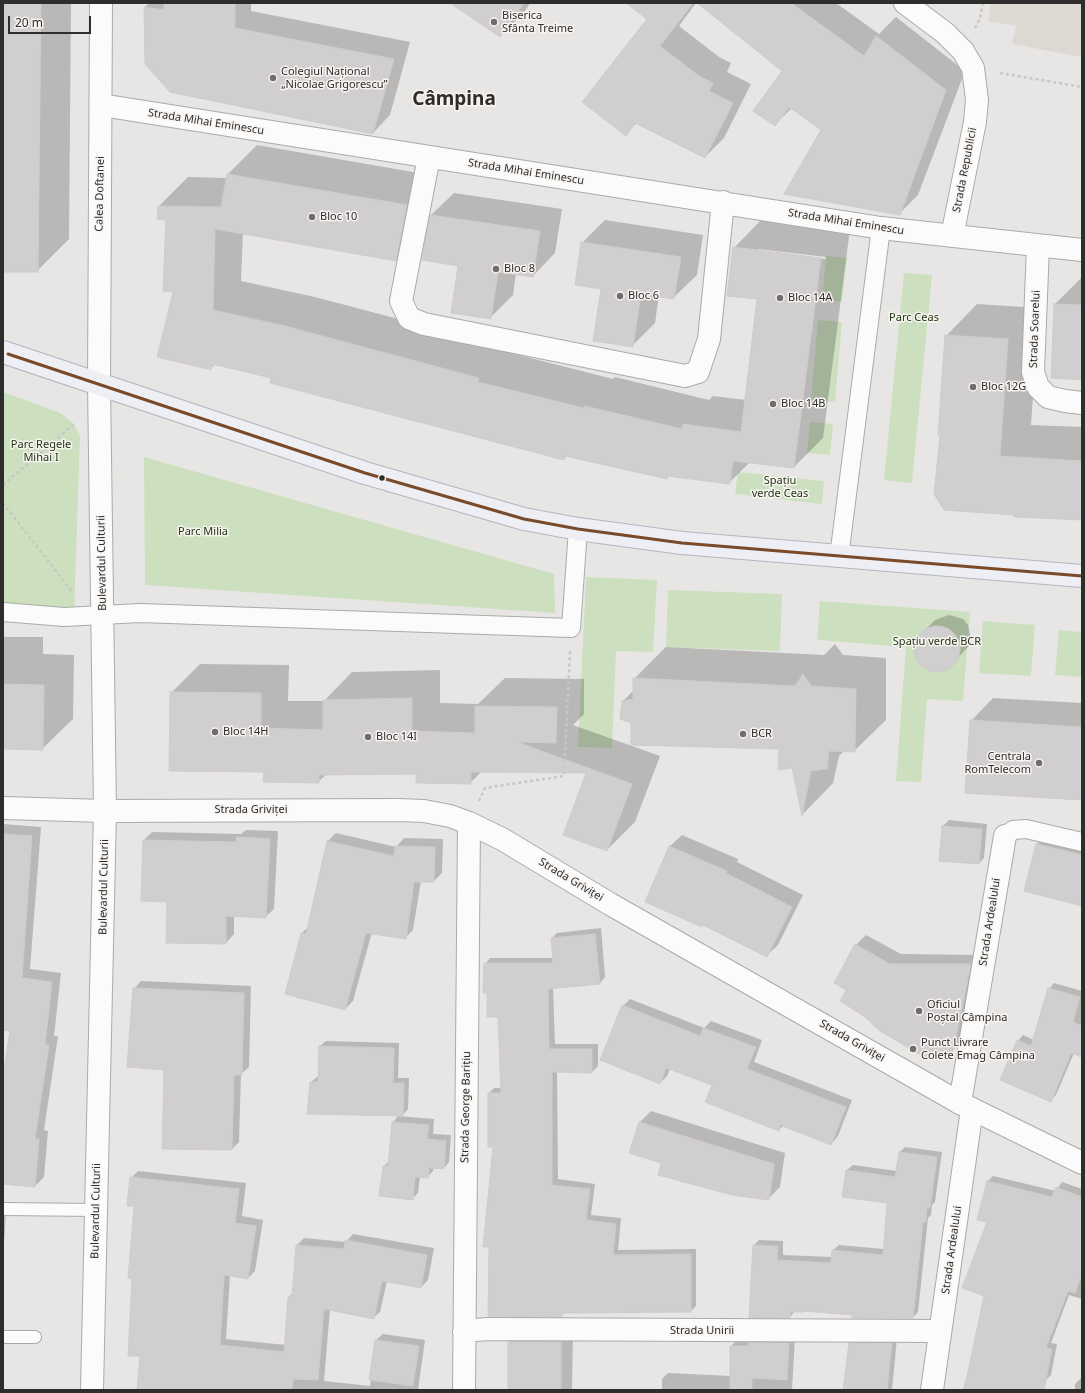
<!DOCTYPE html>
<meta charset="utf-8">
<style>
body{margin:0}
#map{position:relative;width:1085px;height:1393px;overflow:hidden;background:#e8e6e4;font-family:"Noto Sans",sans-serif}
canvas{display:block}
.frame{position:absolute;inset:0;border:4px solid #2e2d2c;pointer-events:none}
.scale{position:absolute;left:8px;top:16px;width:83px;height:18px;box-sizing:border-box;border:2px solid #2e2d2c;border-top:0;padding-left:5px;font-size:12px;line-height:14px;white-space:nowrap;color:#2e2d2c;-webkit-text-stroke:3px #f7f4f1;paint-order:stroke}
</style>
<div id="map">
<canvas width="1085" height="1393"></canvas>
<div class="frame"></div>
<div class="scale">20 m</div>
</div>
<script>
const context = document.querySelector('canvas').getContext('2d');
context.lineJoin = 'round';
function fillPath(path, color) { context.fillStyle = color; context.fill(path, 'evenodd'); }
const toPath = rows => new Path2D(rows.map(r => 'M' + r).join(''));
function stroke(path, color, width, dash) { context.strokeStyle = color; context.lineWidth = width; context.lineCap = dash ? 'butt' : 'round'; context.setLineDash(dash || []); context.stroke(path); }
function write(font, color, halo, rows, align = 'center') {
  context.font = font + ' "Noto Sans",sans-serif'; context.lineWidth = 3; context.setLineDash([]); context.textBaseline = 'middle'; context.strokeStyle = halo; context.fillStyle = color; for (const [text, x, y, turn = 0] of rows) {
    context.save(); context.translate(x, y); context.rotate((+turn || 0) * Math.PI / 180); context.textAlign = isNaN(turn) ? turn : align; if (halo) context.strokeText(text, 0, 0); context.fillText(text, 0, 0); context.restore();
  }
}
const built = toPath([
 [991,3,1082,3,1082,57,1012,44,1016,26,988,21]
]);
const green = toPath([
 [826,256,847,258,842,302,822,300],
 [904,273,932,275,912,483,884,480],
 [818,320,842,322,835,402,811,400],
 [3,392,60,413,74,424,80,436,74,616,3,612],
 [810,422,833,424,830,455,807,453],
 [144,457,554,574,555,613,145,585],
 [738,472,824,481,822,504,735,494],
 [586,577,657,580,653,652,616,651,612,748,578,747],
 [668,590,782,594,780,651,666,647],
 [820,601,970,612,963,701,927,699,921,782,896,781,906,647,817,640],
 [983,621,1035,625,1031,676,979,673],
 [1059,630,1082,632,1082,677,1055,675]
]);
const shadow = toPath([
 [3,3,71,3,69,239,37,271,3,271],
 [149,3,251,3,251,11,410,42,390,115,373,133,145,7],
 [459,3,530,3,523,14,500,36],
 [628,3,696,3,679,26,719,57,731,63,727,72,751,84,724,138,705,157,637,123,625,134,648,19],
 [699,3,836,3,879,34,896,17,965,71,918,195,899,214,822,130,792,108,774,125,783,71],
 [257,145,436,176,425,230,396,259,243,233,241,281,315,297,508,348,507,352,613,379,615,377,709,400,713,396,746,400,758,298,734,248,763,218,850,229,823,438,794,467,750,462,729,483,669,475,666,478,567,455,564,459,273,377,216,363,210,369,174,291,167,220,159,206,188,177,227,178,228,174],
 [758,249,826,257,826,259,758,251],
 [454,193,562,209,555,253,533,276,516,273,513,295,490,318,431,215],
 [605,220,703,235,697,275,674,297,659,295,655,323,632,346,602,288,582,243],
 [1082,277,1082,378,1055,304],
 [977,304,1039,308,1031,425,1082,427,1082,519,941,434,946,336],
 [949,615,963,619,968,625,971,639,969,646,948,668,934,671,921,664,917,658,916,644,918,637,935,620],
 [3,637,43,637,43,654,74,655,73,719,42,749,3,748],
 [835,644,843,655,886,658,886,720,854,751,844,751,839,756,833,783,803,814,793,767,780,748,632,722,623,701,634,690,634,679,666,647,824,655],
 [200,664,289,665,288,701,324,701,352,672,440,670,440,703,478,704,505,678,584,679,584,714,573,725,660,756,635,822,607,850,587,772,482,771,470,783,417,772,327,774,318,782,265,771,171,693],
 [993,698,1082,703,1082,799,971,721],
 [949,820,987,824,984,858,979,863,943,826],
 [3,824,41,827,30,969,61,973,54,1036,58,1036,44,1130,48,1131,44,1177,35,1186,3,1183,3,1083,11,1030,3,1029],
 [246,830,278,831,274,909,265,917,234,916,234,934,226,943,168,901,144,840,152,832,241,834],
 [336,833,396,847,404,838,443,839,442,873,434,881,421,881,413,930,405,938,372,932,353,1001,345,1009,286,993,302,933,309,926,328,841],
 [682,835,738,859,737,862,803,895,778,945,766,956,703,924,646,901,670,846],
 [1043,838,1082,849,1082,905,1025,890,1037,844],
 [601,928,605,977,600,983,553,988,555,1044,598,1044,598,1066,592,1072,557,1071,558,1179,595,1184,591,1215,621,1218,618,1250,696,1249,696,1306,691,1311,565,1312,561,1316,494,1146,489,1093,494,1088,502,1088,499,1016,488,992,485,964,490,958,554,958,552,938,557,933],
 [866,935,901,954,980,955,963,1040,953,1050,847,990,856,945],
 [141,981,251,986,249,1067,241,1074,239,1142,232,1149,165,1069,134,989],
 [1054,983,1082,991,1082,1056,1074,1053,1056,1095,1051,1100,1018,1041,1023,1035,1034,1040,1049,989],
 [630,999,704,1028,711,1021,762,1040,754,1062,852,1100,838,1136,831,1144,783,1126,779,1130,713,1085,670,1069,667,1076,660,1083,623,1006],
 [326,1041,399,1043,398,1078,409,1078,408,1109,403,1115,311,1082,317,1077,319,1077,320,1046],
 [651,1111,785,1153,780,1187,768,1199,662,1163,640,1122],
 [398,1116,434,1119,433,1134,451,1135,449,1162,444,1168,434,1167,433,1171,427,1177,420,1176,418,1193,413,1198,384,1166,390,1160,393,1122],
 [905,1147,942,1152,935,1202,932,1205,931,1215,928,1218,918,1312,913,1317,805,1310,804,1311,795,1311,790,1317,754,1245,759,1240,783,1241,783,1255,832,1257,833,1250,839,1245,884,1249,888,1202,847,1170,853,1165,897,1171,900,1152],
 [138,1171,246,1183,242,1216,263,1220,255,1271,248,1278,230,1275,226,1339,286,1345,289,1297,293,1293,297,1245,304,1238,346,1242,353,1234,434,1248,428,1280,421,1287,387,1281,380,1312,373,1318,330,1309,324,1381,370,1386,376,1340,383,1334,425,1340,418,1390,138,1390,141,1355,133,1278,135,1206,131,1178],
 [993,1176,1056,1191,1062,1182,1082,1189,1082,1299,1069,1295,1051,1343,1057,1344,1051,1375,1036,1390,963,1390,965,1382,968,1379,985,1296,988,1222,988,1181],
 [3,1211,6,1211,3,1260],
 [521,1330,573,1331,572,1390,509,1390,509,1342],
 [795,1337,792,1390,662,1390,662,1379,668,1373,731,1376,731,1346,737,1340],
 [856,1337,897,1338,892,1390,844,1390,850,1344],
 [1081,1378,1082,1390,1075,1390,1075,1384]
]);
const building = toPath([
 [3,3,41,3,38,272,3,272,3,3],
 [164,3,235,3,235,28,394,59,373,134,170,92,145,64,144,7,164,10,164,3],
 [450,3,524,3,500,37,450,3],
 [626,3,693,3,660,46,699,76,713,83,709,91,733,103,705,158,635,123,626,136,582,102,647,19,626,3],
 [697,3,791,3,864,56,876,36,946,90,900,215,784,194,821,130,789,107,775,126,753,111,782,71,697,3],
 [227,174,407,205,396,261,215,229,213,310,285,326,479,378,478,382,584,408,585,406,682,429,683,424,741,432,757,299,727,296,733,247,821,258,794,468,733,461,730,484,667,476,667,479,565,456,564,460,270,383,271,378,212,364,211,370,157,357,173,292,163,291,166,220,157,219,158,206,221,207,227,174],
 [430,215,540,231,533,277,498,272,491,319,451,313,458,266,422,260,430,215],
 [581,242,681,257,674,299,641,294,633,347,593,341,601,289,575,285,581,242],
 [1054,304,1082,305,1082,380,1051,378,1054,304],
 [945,335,1008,339,1000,456,1082,461,1082,520,1014,517,1014,515,944,510,934,494,940,435,938,435,945,335],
 '914 649a23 23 0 1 1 46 0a23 23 0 1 1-46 0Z',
 [803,674,811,686,856,689,855,752,829,751,827,769,811,771,802,816,792,768,778,770,779,749,631,745,631,723,620,719,622,701,633,699,633,678,795,686,803,674],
 [3,684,44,685,43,750,3,749,3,684],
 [170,692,261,693,261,728,323,730,323,700,412,698,412,731,475,733,475,706,557,707,556,743,517,742,632,784,607,851,563,835,586,773,471,772,471,784,416,783,416,774,319,775,319,783,263,782,264,772,169,771,170,692],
 [970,720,1082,727,1082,800,965,793,970,720],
 [942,826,982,829,979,864,939,861,942,826],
 [3,834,32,836,22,978,52,982,45,1045,49,1045,35,1139,39,1139,35,1187,3,1184,3,1076,10,1031,3,1030,3,834],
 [237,837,270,839,266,918,226,916,226,944,166,943,167,902,141,901,143,840,236,842,237,837],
 [327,841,394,856,395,846,435,847,434,882,414,882,406,939,366,933,345,1010,285,994,301,933,306,934,327,841],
 [1036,844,1082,855,1082,906,1024,891,1036,844],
 [669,846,727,871,726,873,792,907,767,957,703,925,702,927,645,902,669,846],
 [595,934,600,984,548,989,549,1049,592,1049,592,1073,552,1072,552,1185,590,1189,586,1220,616,1224,613,1255,691,1254,691,1312,562,1313,562,1317,488,1316,489,1247,483,1247,493,1147,488,1147,488,1093,501,1093,498,1017,487,1017,487,993,483,993,484,963,553,963,551,938,595,934],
 [855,944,890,964,971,964,953,1051,928,1059,880,1031,865,1017,840,1001,846,990,834,983,855,944],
 [133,988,244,993,242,1075,234,1075,232,1150,162,1149,164,1070,127,1067,133,988],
 [1048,988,1080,997,1073,1022,1082,1026,1082,1057,1071,1053,1051,1102,1000,1080,1017,1040,1031,1046,1048,988],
 [622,1005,700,1036,703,1028,756,1047,747,1069,846,1107,831,1145,780,1125,779,1131,705,1102,712,1085,666,1068,660,1084,600,1060,622,1005],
 [319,1046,394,1048,393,1083,404,1083,403,1116,307,1114,310,1082,318,1082,319,1046],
 [392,1122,429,1125,427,1139,446,1141,444,1169,429,1168,428,1178,415,1177,413,1200,379,1196,383,1166,388,1166,392,1122],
 [639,1122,774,1164,769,1200,732,1195,658,1175,661,1163,629,1153,639,1122],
 [899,1152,937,1157,930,1208,927,1208,926,1222,923,1222,913,1318,852,1318,852,1315,804,1311,804,1312,790,1312,790,1318,749,1318,753,1245,778,1246,777,1260,831,1263,832,1250,883,1255,887,1203,842,1197,846,1170,895,1177,899,1152],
 [130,1177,239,1189,235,1223,256,1226,248,1279,224,1275,220,1345,284,1352,288,1297,292,1297,296,1245,344,1249,345,1240,427,1255,421,1288,382,1281,374,1319,324,1309,318,1380,293,1379,292,1390,137,1390,140,1356,128,1356,132,1279,128,1278,134,1206,127,1206,130,1177],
 [987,1181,1052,1197,1056,1187,1082,1197,1082,1274,1075,1293,1068,1291,1046,1348,1052,1349,1044,1390,964,1390,984,1296,962,1288,987,1222,977,1220,987,1181],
 [375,1340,419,1346,413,1386,369,1380,375,1340],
 [508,1342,561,1342,561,1390,508,1390,508,1342],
 [748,1343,789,1343,787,1380,752,1378,752,1390,730,1390,730,1346,748,1346,748,1343],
 [849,1343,892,1343,887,1390,843,1390,849,1343]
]);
const path = toPath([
 [975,28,980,19,983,3],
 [1000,73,1082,87],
 [3,485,74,424],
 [3,503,73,593],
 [479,801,485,788,564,776,570,651]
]);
const service = toPath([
 [3,1209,96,1210],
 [3,1337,35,1337]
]);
const pedestrian = toPath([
 [839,557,881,228],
 [3,612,64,617,140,613,571,628,578,529],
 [1005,836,1013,830,1026,829,1082,842]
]);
const minor = toPath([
 [905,3,945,33,963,51,973,68,977,100,975,122,952,236],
 [101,105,881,228,1082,250],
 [429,157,401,301,409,318,424,324,685,376,698,372,709,339,723,202],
 [1038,246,1033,372,1038,387,1048,397,1065,401,1082,403],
 [960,1103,1005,836],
 [464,1331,488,1329,940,1331],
 [92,1390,105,811],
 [464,1390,469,823]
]);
const tertiary = toPath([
 [932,1390,972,1109]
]);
const secondary = toPath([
 [101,3,99,384,105,811],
 [3,808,105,811,398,810,424,811,450,816,469,823,502,839,610,904,960,1103,1082,1163]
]);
const primary = toPath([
 [3,352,365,473,524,519,578,529,682,543,1082,576]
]);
const bus1 = toPath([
 [8,354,365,473,524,519,578,529,682,543,1082,576]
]);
const markers = [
 [494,22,4,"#6f6e6c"],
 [273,78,4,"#6f6e6c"],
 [312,217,4,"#6f6e6c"],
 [496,269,4,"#6f6e6c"],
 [620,296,4,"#6f6e6c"],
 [780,298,4,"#6f6e6c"],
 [973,387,4,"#6f6e6c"],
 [773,404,4,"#6f6e6c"],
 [382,478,3.5,"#2e2d2c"],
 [215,732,4,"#6f6e6c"],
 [743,734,4,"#6f6e6c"],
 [368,737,4,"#6f6e6c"],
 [1039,763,4,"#6f6e6c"],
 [919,1011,4,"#6f6e6c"],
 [913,1049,4,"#6f6e6c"]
];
const poiNames = [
 ["Biserica",502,16],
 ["Sfânta Treime",502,29],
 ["Colegiul Național",281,72],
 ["„Nicolae Grigorescu”",281,85],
 ["Bloc 10",320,217],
 ["Bloc 8",504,269],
 ["Bloc 6",628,296],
 ["Bloc 14A",788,298],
 ["Bloc 12G",981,387],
 ["Bloc 14B",781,404],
 ["Bloc 14H",223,732],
 ["BCR",751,734],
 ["Bloc 14I",376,737],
 ["Centrala",1031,757,"right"],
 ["RomTelecom",1031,770,"right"],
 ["Oficiul",927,1005],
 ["Poștal Câmpina",927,1018],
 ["Punct Livrare",921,1043],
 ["Colete Emag Câmpina",921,1056]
];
const streetNames = [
 ["Strada Mihai Eminescu",206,122,9],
 ["Strada Republicii",965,170,-79],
 ["Strada Mihai Eminescu",526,172,9],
 ["Calea Doftanei",100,194,-89],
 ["Strada Mihai Eminescu",846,222,9],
 ["Strada Soarelui",1035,329,-88],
 ["Bulevardul Culturii",102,563,-91],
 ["Strada Griviței",251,810],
 ["Strada Griviței",571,880,31],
 ["Bulevardul Culturii",104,887,-89],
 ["Strada Ardealului",990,922,-81],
 ["Strada Griviței",852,1041,30],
 ["Strada George Barițiu",466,1107,-89],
 ["Bulevardul Culturii",96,1211,-89],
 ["Strada Ardealului",952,1250,-82],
 ["Strada Unirii",702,1331]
];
const parkNames = [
 ["Parc Ceas",914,318],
 ["Parc Regele",41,445],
 ["Mihai I",41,458],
 ["Spațiu",780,481],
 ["verde Ceas",780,494],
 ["Parc Milia",203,532],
 ["Spațiu verde BCR",937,642]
];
const townNames = [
 ["Câmpina",454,100]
];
fillPath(built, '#ded8d3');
fillPath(green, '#cce0c0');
fillPath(shadow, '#0003');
fillPath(building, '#d0cece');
stroke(building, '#cecccb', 1);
stroke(service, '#aaaaa8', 14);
stroke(pedestrian, '#aaaaa8', 20);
stroke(minor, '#aaaaa8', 24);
stroke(tertiary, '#aaaaa8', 24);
stroke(secondary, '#aaaaa8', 24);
stroke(primary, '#b4b6be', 24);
stroke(path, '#c7c7c6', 2.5, [3, 3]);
stroke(service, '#fcfbfb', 12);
stroke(pedestrian, '#fcfbfb', 18);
stroke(minor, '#fcfbfb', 22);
stroke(tertiary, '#fcfbfb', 22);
stroke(secondary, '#fcfbfb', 22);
stroke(primary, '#eeeff4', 22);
stroke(bus1, '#7a4b2a', 3);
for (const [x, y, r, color] of markers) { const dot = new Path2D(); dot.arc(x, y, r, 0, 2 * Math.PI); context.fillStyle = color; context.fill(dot); stroke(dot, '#f7f4f1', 1.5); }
write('11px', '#2e2d2c', '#f7f4f1', poiNames, 'left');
write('11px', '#2e2d2c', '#f7f4f1', streetNames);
write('11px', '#213614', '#f7f4f1', parkNames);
write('bold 19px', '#2e2d2c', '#f7f4f1', townNames);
</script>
